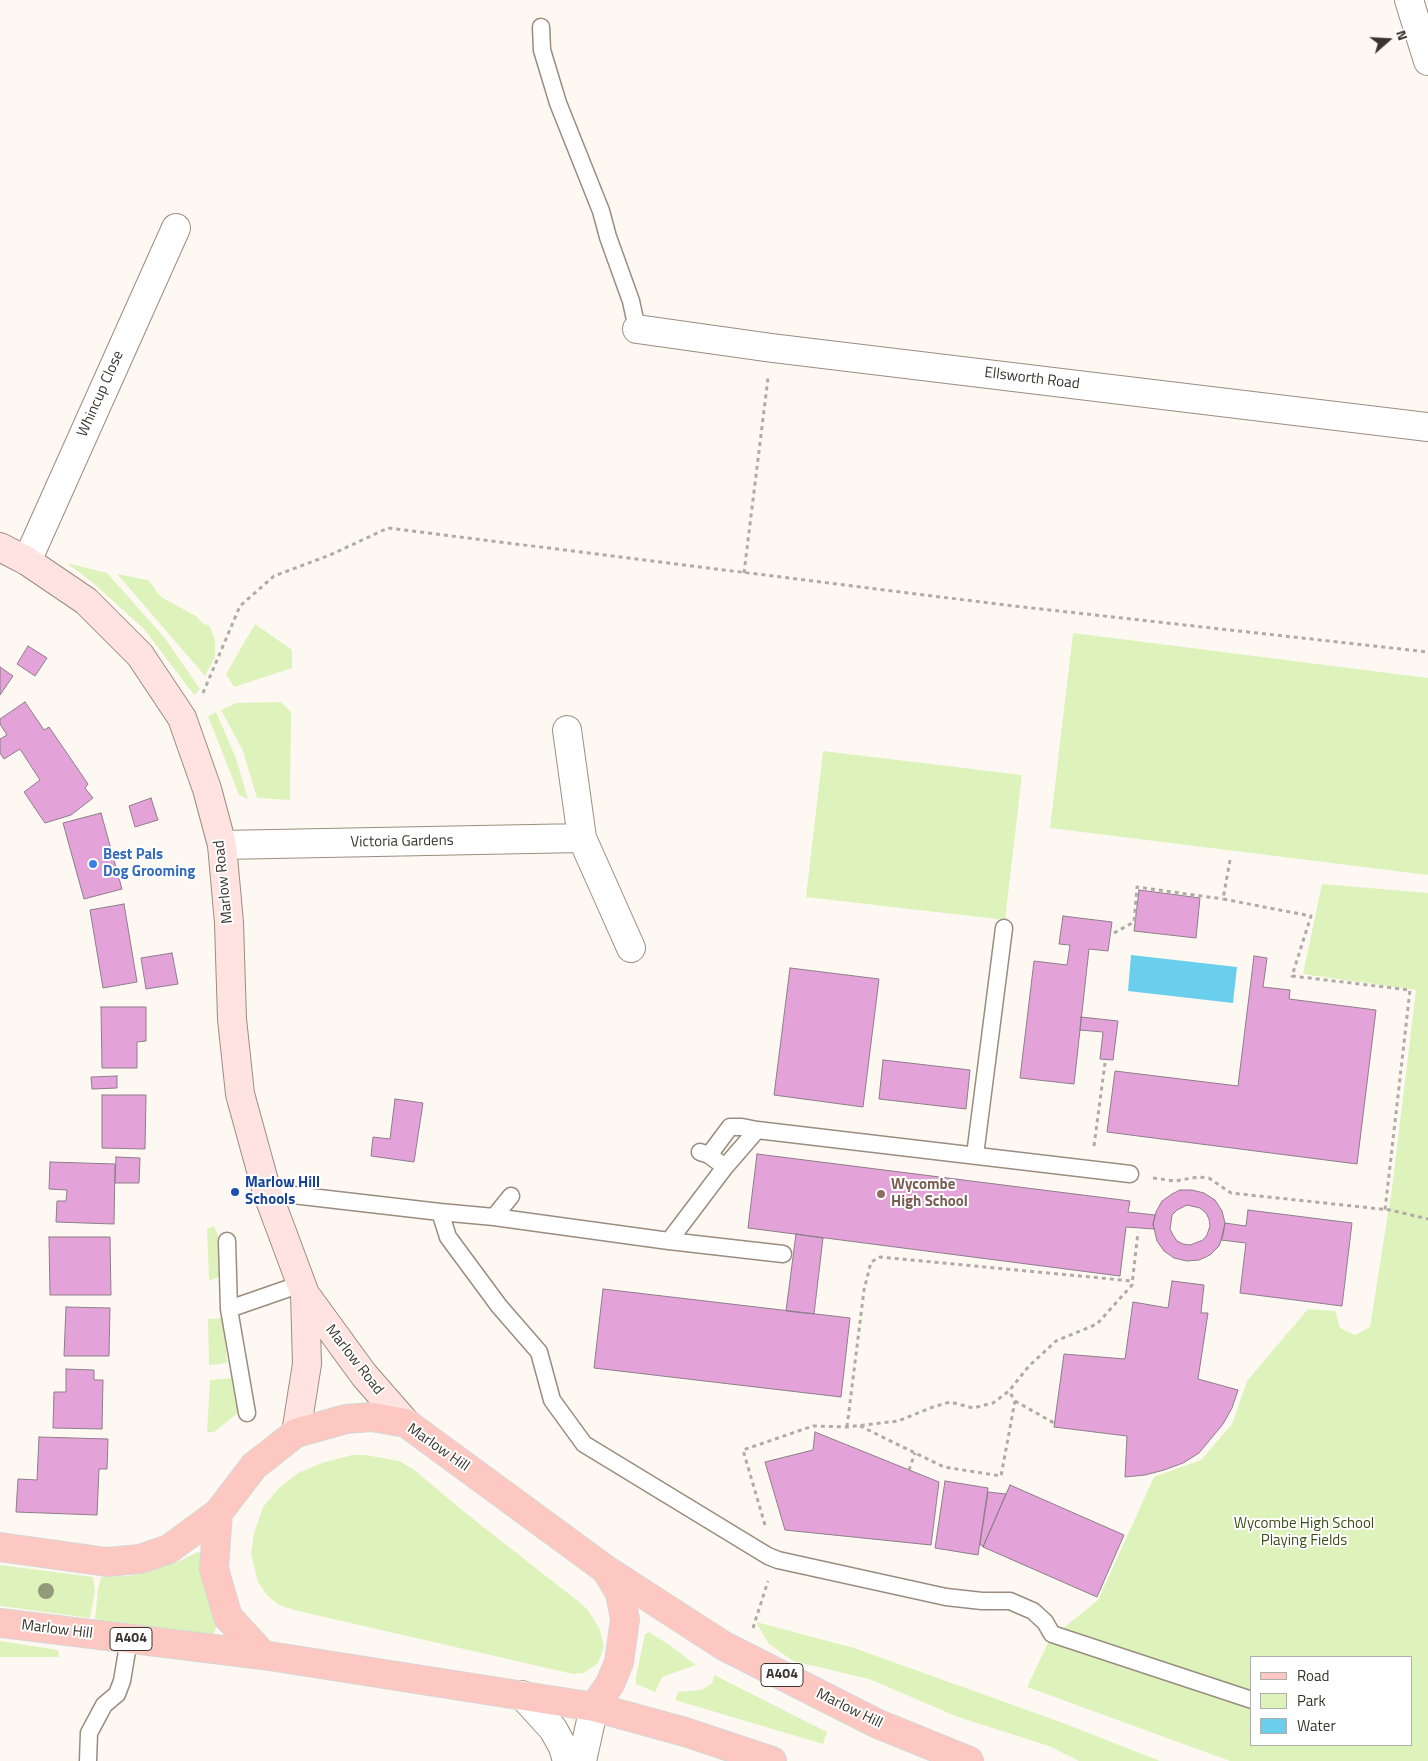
<!DOCTYPE html>
<style>
body{margin:0}
#map{position:relative;width:1428px;height:1761px;overflow:hidden;background:#fef8f2;font-family:"Titillium Web",sans-serif}
canvas{display:block}
.legend{position:absolute;left:1250px;top:1656px;width:162px;height:90px;box-sizing:border-box;background:#fff;border:1px solid #b0aeab;margin:0;padding:6px 9px;list-style:none;font-size:15px;color:#3a342e}
.legend li{display:flex;align-items:center;gap:10px;height:25px}
.legend b{width:25px;border:1px solid #b0aeab}
.north{position:absolute;left:1363px;top:15px;width:50px;height:50px;-webkit-text-stroke:4px #fff;paint-order:stroke;rotate:71deg;font-size:14px;font-weight:700;line-height:20px;text-align:center;color:#3a342e}
.north::after{content:'';display:block;margin:auto;width:18px;height:22px;background:#3a342e;clip-path:polygon(50% 0,100% 100%,50% 72%,0 100%)}
</style>
<div id="map">
<canvas width="1428" height="1761"></canvas>
<ul class="legend">
<li><b style="height:6px;background:#fcc8c1"></b>Road</li>
<li><b style="height:14px;background:#def3bc"></b>Park</li>
<li><b style="height:14px;background:#6aceed"></b>Water</li>
</ul>
<div class="north">N</div>
</div>
<script>
const context = document.querySelector('canvas').getContext('2d');
context.lineJoin = 'round';
function fillPath(path, color) { context.fillStyle = color; context.fill(path, 'evenodd'); }
const toPath = rows => new Path2D(rows.map(r => 'M' + r).join(''));
function stroke(path, color, width, dash) { context.strokeStyle = color; context.lineWidth = width; context.lineCap = dash ? 'butt' : 'round'; context.setLineDash(dash || []); context.stroke(path); }
function write(font, color, halo, rows, align = 'center') {
  context.font = font + ' "Titillium Web",sans-serif'; context.lineWidth = 4; context.setLineDash([]); context.textBaseline = 'middle'; context.strokeStyle = halo; context.fillStyle = color; for (const [text, x, y, turn = 0] of rows) {
    context.save(); context.translate(x, y); context.rotate((+turn || 0) * Math.PI / 180); context.textAlign = isNaN(turn) ? turn : align; if (halo) context.strokeText(text, 0, 0); context.fillText(text, 0, 0); context.restore();
  }
}
const green = toPath([
 [67,563,107,573,164,637,200,689,194,695,144,629,93,583],
 [117,574,148,580,161,597,196,616,202,623,210,626,215,640,215,657,205,676],
 [255,624,292,650,292,668,234,687,226,674],
 [1073,633,1428,678,1428,875,1050,828],
 [281,702,291,712,290,800,257,798,243,751,221,710,236,703],
 [216,712,236,758,248,799,239,795,208,716],
 [823,751,1022,775,1005,920,806,897],
 [1322,884,1428,893,1428,1761,1230,1761,1027,1687,1050,1639,1098,1600,1154,1477,1201,1460,1232,1424,1247,1381,1308,1309,1335,1311,1340,1328,1355,1335,1370,1327,1392,1188,1416,990,1303,974],
 [1252,1657,1412,1657,1412,1745,1252,1745],
 [214,1226,218,1235,219,1277,209,1281,207,1229],
 [223,1318,227,1363,209,1365,208,1319],
 [231,1378,239,1412,214,1432,207,1432,210,1380],
 [352,1455,366,1455,399,1461,413,1469,463,1511,579,1602,588,1610,600,1630,604,1647,598,1663,584,1673,573,1674,294,1610,279,1605,267,1595,258,1582,251,1554,254,1533,263,1507,278,1489,298,1473,322,1463],
 [198,1552,200,1553,204,1574,205,1591,218,1623,213,1635,205,1637,95,1619,98,1589,101,1577,129,1576,145,1572,175,1563],
 [0,1565,93,1577,95,1591,90,1618,0,1606],
 [756,1622,854,1648,1063,1723,1160,1761,1079,1761,1049,1746,958,1717,869,1679,793,1661,769,1644],
 [649,1632,668,1644,696,1665,662,1677,655,1692,636,1684,636,1677,645,1634],
 [0,1641,58,1650,59,1657,0,1657],
 [714,1675,827,1732,823,1744,675,1700,678,1692,701,1690,710,1685,713,1681]
]);
const water = toPath([
 [1131,955,1237,967,1233,1003,1128,991]
]);
const building = toPath([
 [28,646,47,658,35,676,17,664,28,646],
 [0,667,13,676,0,695,0,667],
 [25,702,44,730,49,727,88,784,85,788,93,798,71,815,45,823,24,792,40,780,20,749,4,759,0,753,0,739,7,735,0,724,0,719,25,702],
 [151,798,158,820,135,827,129,806,151,798],
 [101,813,122,889,84,899,63,823,101,813],
 [1139,890,1200,898,1196,938,1134,931,1139,890],
 [124,904,137,982,103,988,90,910,124,904],
 [1063,916,1112,922,1108,951,1089,949,1074,1084,1020,1078,1034,961,1067,965,1070,945,1059,944,1063,916],
 [172,953,178,984,146,989,141,958,172,953],
 [1254,956,1267,958,1263,987,1290,990,1289,999,1376,1010,1357,1164,1107,1132,1115,1071,1238,1086,1254,956],
 [790,968,879,979,863,1107,774,1095,790,968],
 [101,1007,146,1007,146,1041,137,1042,137,1068,102,1068,101,1007],
 [1081,1017,1118,1021,1113,1060,1100,1059,1103,1032,1080,1030,1081,1017],
 [883,1060,970,1070,966,1109,879,1099,883,1060],
 [117,1076,117,1088,92,1089,91,1077,117,1076],
 [102,1095,146,1095,145,1149,102,1148,102,1095],
 [395,1099,423,1103,414,1162,371,1156,373,1137,390,1139,395,1099],
 [757,1154,1130,1201,1128,1212,1155,1215,1153,1224,1154,1229,1126,1227,1120,1276,748,1228,757,1154],
 [116,1157,140,1158,139,1183,115,1183,116,1157],
 [50,1162,115,1164,114,1224,56,1222,57,1201,66,1201,67,1190,49,1189,50,1162],
 [1180,1190,1192,1190,1204,1193,1215,1200,1222,1211,1225,1223,1223,1235,1219,1246,1210,1255,1199,1260,1187,1261,1174,1258,1164,1251,1157,1241,1153,1224,1156,1212,1162,1201,1172,1194,1180,1190],
 [1187,1205,1200,1208,1206,1213,1209,1219,1210,1226,1207,1235,1203,1240,1190,1245,1183,1244,1177,1241,1173,1235,1170,1229,1172,1215,1177,1210,1187,1205],
 [1248,1210,1352,1223,1342,1306,1240,1293,1246,1243,1221,1240,1225,1223,1246,1226,1248,1210],
 [796,1234,823,1238,814,1314,786,1311,796,1234],
 [49,1237,110,1237,111,1295,50,1295,49,1237],
 [1172,1281,1204,1285,1201,1313,1208,1313,1198,1379,1238,1390,1232,1408,1223,1424,1199,1453,1183,1463,1164,1470,1145,1475,1125,1477,1127,1436,1054,1427,1064,1354,1125,1359,1133,1302,1168,1308,1172,1281],
 [603,1289,850,1318,841,1397,594,1368,603,1289],
 [66,1307,110,1308,109,1356,64,1356,66,1307],
 [66,1369,94,1370,94,1380,103,1380,102,1429,53,1428,54,1392,66,1392,66,1369],
 [815,1432,939,1482,931,1545,785,1530,765,1462,813,1450,815,1432],
 [39,1437,108,1439,107,1469,99,1469,97,1515,16,1512,18,1479,37,1480,39,1437],
 [945,1481,988,1488,978,1555,935,1548,945,1481],
 [1010,1485,1124,1535,1097,1597,983,1547,1010,1485],
 [988,1492,1006,1494,983,1547,980,1544,988,1492]
]);
const path = toPath([
 [744,573,768,378],
 [203,693,240,606,274,576,330,555,388,528,1005,605,1428,652],
 [1230,860,1223,899,1311,916,1292,976,1410,990,1385,1210],
 [1114,933,1134,922,1137,887,1223,899],
 [1094,1146,1105,1063],
 [1153,1178,1175,1181,1198,1177,1209,1178,1231,1193,1390,1210,1428,1219],
 [1015,1401,1054,1423],
 [860,1426,944,1467,1001,1476,1015,1401,1009,1391],
 [847,1427,864,1290,871,1262,880,1257,1132,1281],
 [909,1470,915,1453],
 [765,1525,743,1450,813,1426,847,1427,898,1421,933,1407,950,1402,973,1408,993,1403,1009,1391,1029,1366,1056,1341,1097,1324,1132,1285,1138,1232],
 [753,1628,768,1581]
]);
const lane = toPath([
 [541,27,542,50,558,103,601,211,608,237,631,301,637,329],
 [709,1155,730,1127,742,1127,757,1130,1130,1174],
 [975,1155,1004,928],
 [725,1167,757,1130],
 [267,1192,440,1212,494,1217,669,1241,783,1254],
 [440,1212,448,1237,499,1306,539,1352,552,1400,584,1444,768,1556,778,1560,946,1597,982,1601,1010,1601,1033,1611,1045,1622,1052,1634,1252,1700],
 [494,1217,511,1196],
 [227,1241,229,1309,247,1413],
 [669,1241,725,1167,709,1155,700,1152],
 [229,1309,301,1284],
 [88,1761,89,1733,104,1705,117,1694,122,1681,129,1639]
]);
const street = toPath([
 [1409,0,1428,61],
 [637,329,772,348,1428,427],
 [27,561,176,228],
 [567,730,582,838],
 [222,845,582,838,631,948],
 [522,1695,553,1729,563,1747,567,1761],
 [582,1761,594,1707]
]);
const secondary = toPath([
 [0,547,27,561,86,601,140,655,182,718,207,789,222,845,229,923,232,1019,240,1094,267,1192,305,1294,364,1375,406,1423],
 [296,1433,307,1364,305,1294]
]);
const primary = toPath([
 [218,1513,214,1569,228,1617,263,1655],
 [0,1547,107,1562,140,1559,169,1549,218,1513,254,1466,296,1433,346,1419,372,1417,406,1423,605,1569,724,1646,878,1724,969,1761],
 [0,1623,263,1655,594,1707,685,1732,772,1761],
 [594,1707,610,1684,619,1662,625,1619,620,1593,606,1570]
]);
const trees = [
 [46,1591]
];
const markers = [
 [93,864,5,"#3f7fe0"],
 [235,1192,5,"#1a4fb4"],
 [881,1194,5,"#8d6e63"]
];
const shields = [
 [131,1639,42],
 [782,1675,42]
];
const shieldNames = [
 ["A404",131,1639],
 ["A404",782,1675]
];
const streetNames = [
 ["Ellsworth Road",1032,379,7],
 ["Whincup Close",101,394,-66],
 ["Victoria Gardens",402,842,-1],
 ["Marlow Road",224,882,-96],
 ["Marlow Road",354,1360,52],
 ["Marlow Hill",438,1448,35],
 ["Marlow Hill",57,1630,7],
 ["Marlow Hill",849,1709,26]
];
const shopNames = [
 ["Best Pals",103,855],
 ["Dog Grooming",103,872]
];
const transitNames = [
 ["Marlow Hill",245,1183],
 ["Schools",245,1200]
];
const educationNames = [
 ["Wycombe",891,1185],
 ["High School",891,1202]
];
const parkNames = [
 ["Wycombe High School",1304,1524],
 ["Playing Fields",1304,1541]
];
fillPath(green, '#def3bc');
fillPath(water, '#6aceed');
fillPath(building, '#e3a3d9');
stroke(building, '#8d7d8a', 1);
stroke(lane, '#9a8d7f', 19);
stroke(street, '#9a8d7f', 30);
stroke(secondary, '#9a8d7f', 30);
stroke(primary, '#d8d6d5', 30);
stroke(path, '#b1aba5', 3, [4, 4]);
stroke(lane, '#fff', 16);
stroke(street, '#fff', 28);
stroke(secondary, '#fee3e0', 28);
stroke(primary, '#fcc8c1', 28);
context.fillStyle = '#939a7a';
for (const [x, y] of trees) { context.beginPath(); context.arc(x, y, 8, 0, 2 * Math.PI); context.fill(); }
for (const [x, y, r, color] of markers) { const dot = new Path2D(); dot.arc(x, y, r, 0, 2 * Math.PI); context.fillStyle = color; context.fill(dot); stroke(dot, '#fff', 2); }
for (const [x, y, w] of shields) { const box = new Path2D(); box.roundRect(x - w / 2, y - 11.5, w, 23, 4); context.fillStyle = '#fff'; context.fill(box); stroke(box, '#3a342e', 1); }
write('bold 14px', '#3a342e', null, shieldNames);
write('15px', '#3a342e', '#fff', streetNames);
write('bold 15px', '#366cbe', '#fff', shopNames, 'left');
write('bold 15px', '#164399', '#fff', transitNames, 'left');
write('bold 15px', '#785e54', '#fff', educationNames, 'left');
write('15px', '#3c4d18', '#fff', parkNames);
</script>
